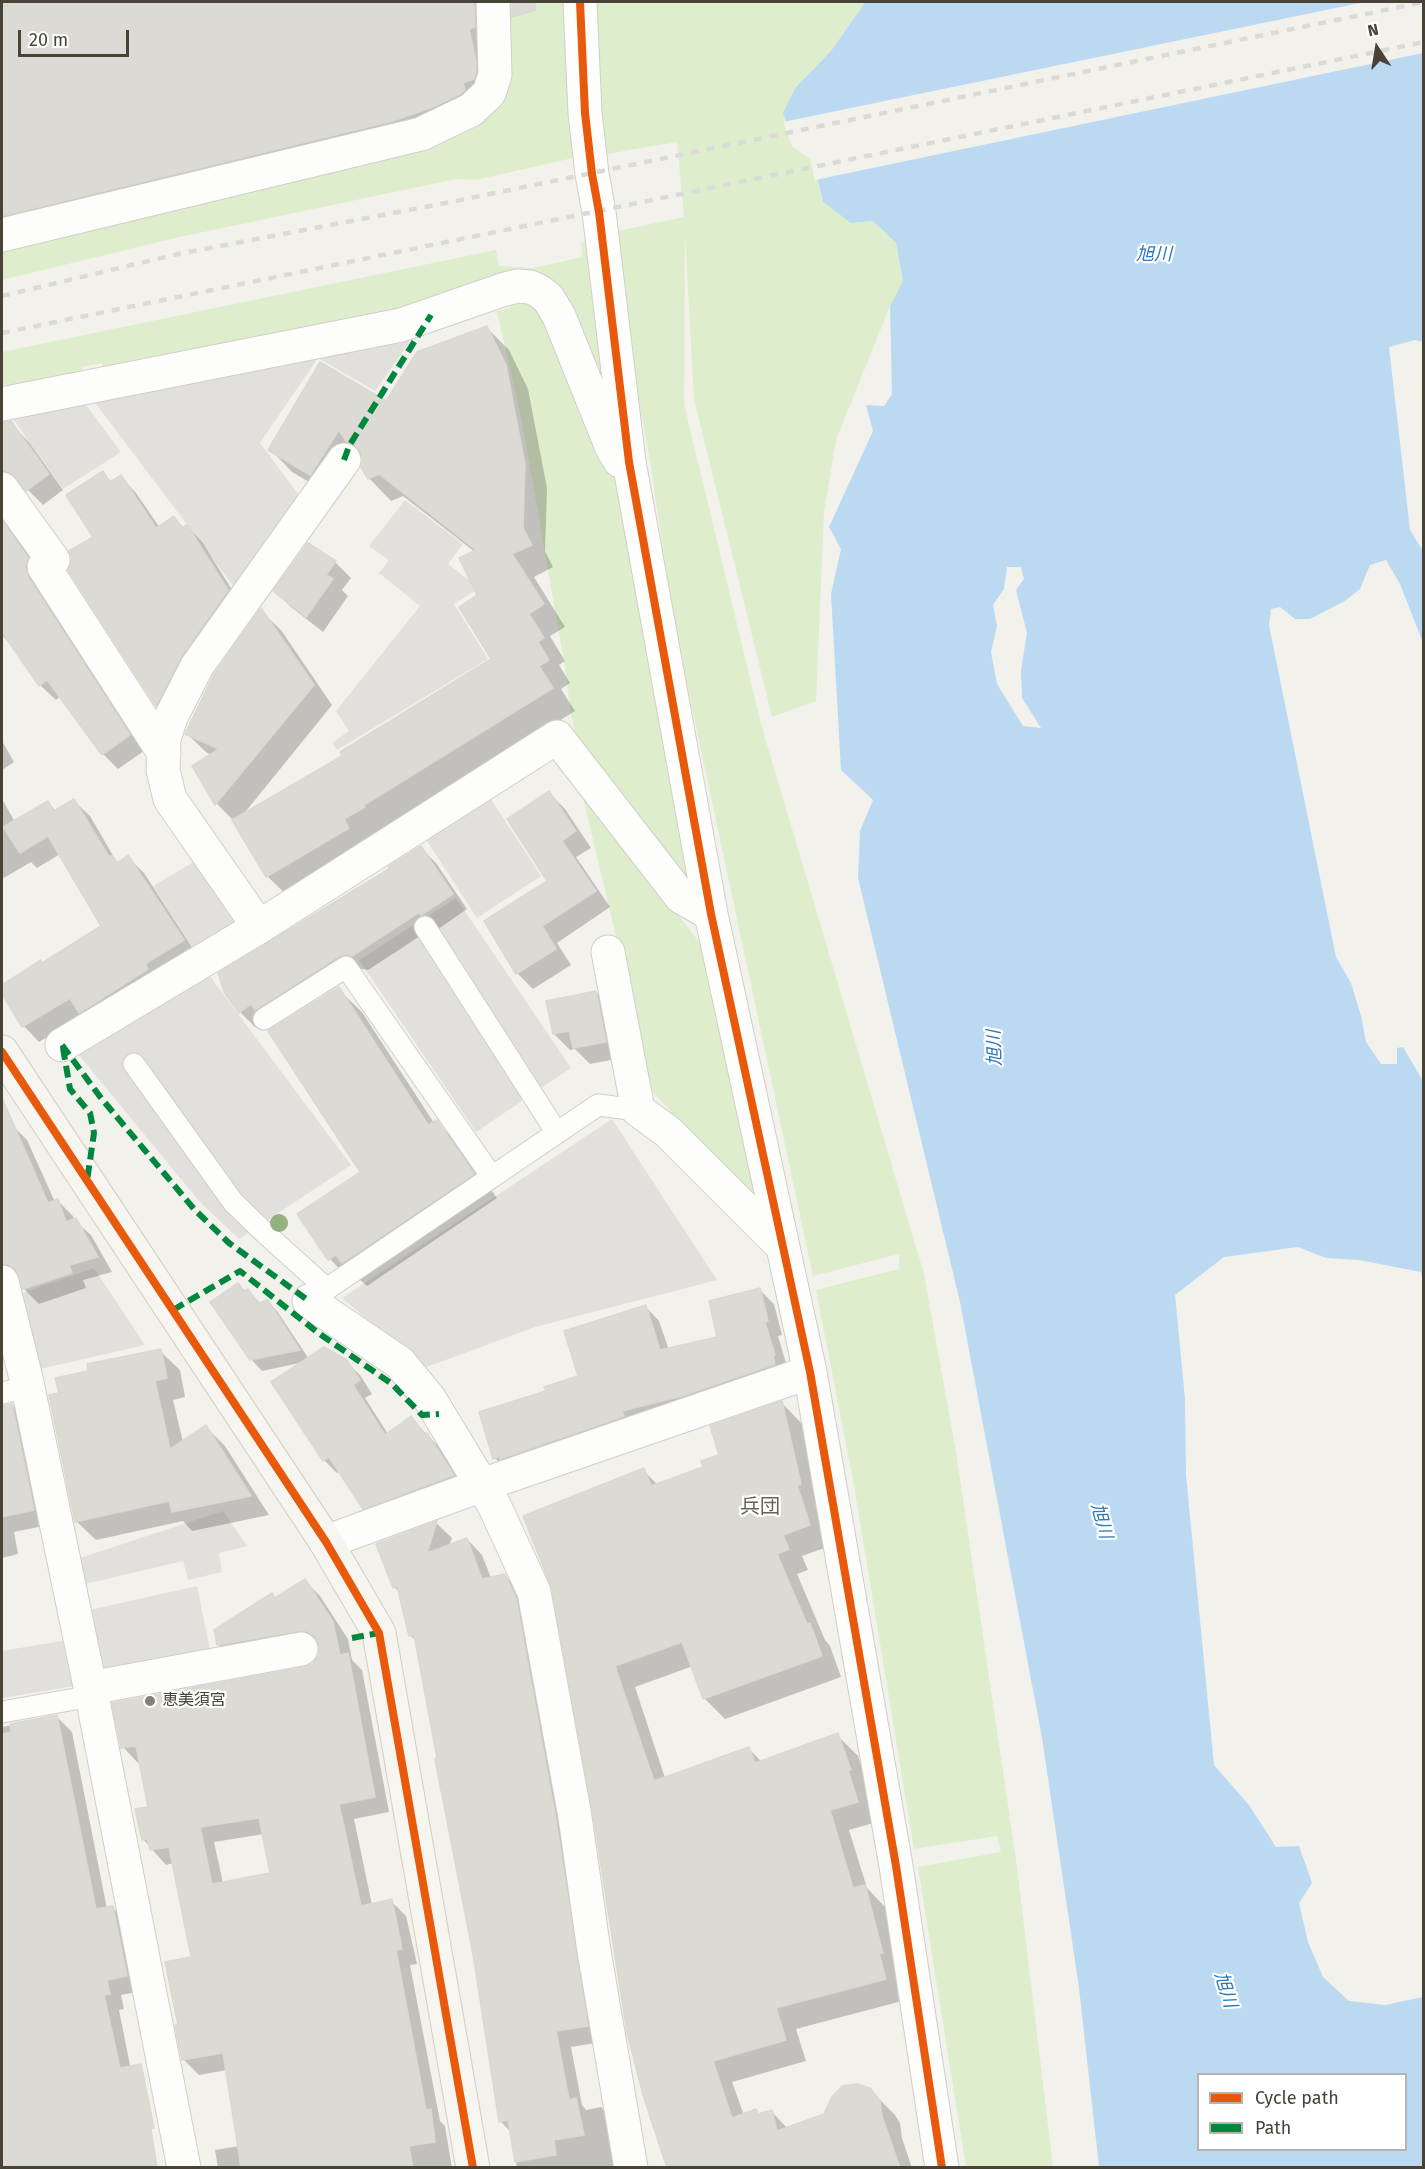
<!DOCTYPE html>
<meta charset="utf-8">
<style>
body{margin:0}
#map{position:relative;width:1425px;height:2169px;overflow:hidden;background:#f2f1ec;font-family:"Fira Sans",sans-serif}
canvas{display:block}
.frame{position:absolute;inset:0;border:3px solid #494337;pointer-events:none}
.legend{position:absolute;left:1197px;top:2073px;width:210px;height:78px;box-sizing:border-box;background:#fff;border:2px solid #b6b4af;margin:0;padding:8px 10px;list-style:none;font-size:18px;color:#494337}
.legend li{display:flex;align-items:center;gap:12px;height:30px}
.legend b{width:30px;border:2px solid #b6b4af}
.north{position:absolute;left:1347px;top:18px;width:60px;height:60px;-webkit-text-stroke:4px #fff;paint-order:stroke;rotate:348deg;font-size:16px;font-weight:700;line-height:24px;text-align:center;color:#494337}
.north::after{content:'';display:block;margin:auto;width:21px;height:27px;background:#494337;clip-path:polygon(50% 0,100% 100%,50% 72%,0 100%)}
.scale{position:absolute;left:18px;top:30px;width:111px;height:27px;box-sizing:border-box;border:3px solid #494337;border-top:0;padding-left:8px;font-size:18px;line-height:21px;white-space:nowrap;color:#494337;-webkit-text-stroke:4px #fff;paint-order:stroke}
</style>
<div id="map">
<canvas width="1425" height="2169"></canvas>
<div class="frame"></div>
<ul class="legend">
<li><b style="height:8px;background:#e8590c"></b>Cycle path</li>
<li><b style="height:8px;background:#00873e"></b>Path</li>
</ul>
<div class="north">N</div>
<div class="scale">20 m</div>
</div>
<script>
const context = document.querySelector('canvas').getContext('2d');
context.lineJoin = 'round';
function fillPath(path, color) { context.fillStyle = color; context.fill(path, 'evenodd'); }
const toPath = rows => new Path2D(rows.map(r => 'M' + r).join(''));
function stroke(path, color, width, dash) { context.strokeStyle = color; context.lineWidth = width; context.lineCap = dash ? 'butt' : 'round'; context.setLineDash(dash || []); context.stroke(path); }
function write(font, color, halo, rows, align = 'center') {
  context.font = font + ' "Fira Sans","Noto Sans JP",sans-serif'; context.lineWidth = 4.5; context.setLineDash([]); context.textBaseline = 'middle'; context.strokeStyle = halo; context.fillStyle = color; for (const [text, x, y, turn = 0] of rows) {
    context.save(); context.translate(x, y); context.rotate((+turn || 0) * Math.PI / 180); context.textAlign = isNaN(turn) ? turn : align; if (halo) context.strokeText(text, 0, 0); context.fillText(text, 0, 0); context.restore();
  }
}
const green = toPath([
 [498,2,566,2,568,108,573,158,476,180,456,179,175,238,2,280,2,243,478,114],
 [592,2,865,2,831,51,796,87,813,157,851,223,873,221,896,243,903,281,890,306,836,440,824,512,816,701,772,717,694,399,685,234,684,404,761,724,924,1274,956,1452,1017,1867,1053,2167,966,2167,918,1867,1001,1852,997,1836,914,1849,853,1480,816,1290,899,1269,899,1254,813,1276,673,618,650,461,617,279,618,231,684,217,677,142,601,155],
 [592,240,617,444,555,288,505,280,323,328,104,370,102,363,82,367,83,375,2,392,2,352,496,250,499,266,534,268,582,257,581,242],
 [509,296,539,304,613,468,694,878,681,881,576,735,571,715,565,667,522,422,497,311,511,308],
 [580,785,702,946,764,1214,653,1092]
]);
const parking = toPath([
 [405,330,409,343,375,391,318,358,260,443,304,502,238,592,90,396],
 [80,397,121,452,63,489,9,413],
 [405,500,463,544,448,564,467,579,501,565,505,572,454,604,488,659,337,750,332,743,349,731,336,711,420,606,379,573,389,560,369,546],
 [489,796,541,876,477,918,425,838],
 [197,860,237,917,226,937,195,953,153,886],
 [456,898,571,1068,476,1132,359,960],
 [206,971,351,1165,239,1239,199,1201,74,1049],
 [612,1119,717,1280,535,1327,424,1368,342,1298],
 [94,1268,145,1345,40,1369,22,1293],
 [223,1511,247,1546,219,1553,222,1572,188,1580,183,1561,85,1584,80,1558],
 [197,1586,211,1655,102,1675,90,1610],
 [67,1640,75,1686,2,1698,2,1651]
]);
const water = toPath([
 [865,2,1423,2,1423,342,1415,340,1389,347,1410,530,1423,551,1423,643,1400,584,1386,560,1370,565,1360,589,1345,601,1310,619,1295,619,1280,607,1271,609,1269,625,1336,957,1351,983,1361,1016,1366,1042,1381,1064,1397,1064,1397,1048,1403,1047,1423,1081,1423,1280,1421,1272,1359,1260,1326,1258,1298,1247,1224,1257,1175,1295,1185,1399,1186,1475,1214,1765,1249,1805,1276,1847,1299,1846,1312,1883,1299,1903,1308,1942,1323,1977,1349,2001,1385,2005,1423,1997,1423,2167,1099,2167,1079,1988,1042,1738,960,1302,858,878,860,831,873,800,841,770,831,594,841,549,829,527,873,431,866,405,884,406,892,394,890,306,903,281,896,243,873,221,851,223,823,202,813,157,795,144,783,113,796,87,831,51],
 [1007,567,1021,567,1024,579,1016,590,1027,633,1021,670,1022,698,1041,728,1023,726,997,684,991,652,997,626,993,605,1004,589],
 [1198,2074,1406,2074,1406,2150,1198,2150]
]);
const pier = toPath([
 [1365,2,1423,2,1423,53,815,180,810,159,792,146,783,122]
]);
const shadow = toPath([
 [2,2,497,2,499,86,417,145,2,250],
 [487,328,509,350,528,389,547,488,545,551,553,567,534,577,565,627,550,636,565,661,559,665,570,683,561,689,575,711,386,828,290,898,267,876,236,823,217,804,194,766,212,755,207,753,187,734,261,611,281,630,332,705,242,816,344,756,493,660,479,596,475,552,403,496,391,501,369,478,363,457,361,454,333,496,292,472,270,449,386,403],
 [2,423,13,426,29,442,63,490,43,505,25,487,16,485,2,495],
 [103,473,112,482,121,477,136,493,160,528,174,518,184,528,187,526,202,542,243,607,172,720,157,705,70,570,95,537],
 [2,516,43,574,144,751,118,769,103,754,61,696,56,700,40,685,20,656,2,635],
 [335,562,351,578,342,590,348,596,323,632,291,607,275,591],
 [2,741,14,762,2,770],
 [549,793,565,809,591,848,576,857,610,907,557,943,571,965,533,989,517,973,549,881],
 [2,799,15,822,48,802,56,811,74,801,90,816,118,864,128,857,144,873,198,957,83,1015,39,1042,24,1026,2,992,2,987,41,962,43,964,103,927,60,854,37,868,31,862,2,879],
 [421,848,436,863,467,909,437,930,434,927,368,970,362,969,355,971,255,1027,240,1012,225,991],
 [338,989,362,1012,434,1123,436,1122,460,1145,497,1198,367,1286,359,1279,353,1283,330,1259,299,1215,362,1173],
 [596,992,612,1008,621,1058,590,1064,575,1049,570,1050,554,1034],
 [2,1104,11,1124,27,1140,55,1202,58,1201,73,1216,75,1221,91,1235,112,1272,83,1280,86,1288,39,1304,24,1289,21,1279,12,1278,2,1287],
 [238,1285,245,1292,248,1290,261,1304,266,1300,277,1311,309,1359,346,1362,360,1375,372,1394,365,1398,388,1434,411,1418,440,1448,466,1489,377,1521,364,1508,340,1471,337,1473,324,1460,304,1362,262,1371,251,1359],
 [760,1290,774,1304,782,1335,778,1336,788,1370,509,1472,495,1458,548,1392,580,1377,645,1306,659,1321,669,1350,719,1338],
 [160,1351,180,1370,185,1397,173,1400,183,1442,206,1427,225,1446,269,1515,192,1531,183,1521,96,1540,76,1521,60,1394,90,1372],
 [782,1403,802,1424,820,1504,816,1505,830,1546,802,1556,808,1570,797,1574,825,1640,830,1646,841,1677,725,1719,705,1699,693,1666,635,1687,665,1778,748,1748,762,1762,837,1735,858,1756,870,1790,877,1822,849,1830,867,1888,885,1907,903,1973,906,2000,796,2029,806,2061,732,2082,744,2115,756,2111,760,2115,772,2112,788,2129,825,2116,874,2094,895,2115,900,2123,902,2138,912,2168,669,2168,595,1813,554,1588,643,1470,658,1485,705,1468],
 [12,1405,27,1420,48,1525,14,1532,18,1554,2,1558,2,1407],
 [436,1523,452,1538,449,1546,467,1539,482,1555,491,1578,505,1576,520,1591,601,2042,571,2047,582,2105,586,2110,601,2107,616,2123,624,2168,517,2168,511,2132,500,2121,475,1954,417,1642,411,1636,401,1594,394,1587,378,1545],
 [305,1581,320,1596,348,1639,352,1660,362,1670,389,1812,354,1819,372,1905,391,1901,406,1916,417,1964,410,1965,440,2121,445,2126,452,2168,218,2168,215,2150,239,2146,227,2070,199,2075,184,2060,180,2026,192,1958,173,1863,166,1865,143,1839,150,1808,141,1762,138,1763,123,1747,314,1665,320,1655,321,1646,314,1645,234,1660,219,1645,276,1599],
 [264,1834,272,1874,223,1883,214,1842],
 [57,1717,72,1732,107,1909,113,1908,128,1923,142,1991,121,1995,124,2009,119,2010,132,2075,156,2168,2,2168,2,1727]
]);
const building = toPath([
 [2,2,474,2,475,27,469,29,476,61,476,72,474,79,463,83,465,90,460,94,433,107,393,121,2,216,2,2],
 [512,2,534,2,536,10,512,17,512,2],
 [487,326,506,365,525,465,523,528,532,545,512,554,544,604,529,614,544,638,538,642,549,660,539,666,553,688,364,805,365,807,344,819,349,828,266,877,232,820,342,756,340,752,491,659,459,607,477,595,459,558,476,550,379,474,368,479,361,467,363,461,361,452,354,444,346,441,339,430,310,475,268,450,320,362,386,401,417,352,487,326],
 [11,421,49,474,26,491,10,472,2,470,2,422,11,421],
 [103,471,110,482,121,475,156,528,174,516,182,528,187,525,228,590,182,655,156,706,68,570,72,558,69,551,93,537,66,495,103,471],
 [2,520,28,558,25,568,28,577,130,735,102,755,47,680,39,686,2,632,2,520],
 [308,543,336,561,326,575,333,579,306,617,273,591,308,543],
 [261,608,314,685,215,805,192,766,219,749,185,734,213,676,261,608],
 [549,791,576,831,562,841,596,891,542,926,556,949,516,974,484,921,547,881,507,819,549,791],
 [74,799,109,857,112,855,117,863,128,855,184,940,145,964,148,969,79,1013,70,998,22,1027,2,994,2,985,41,960,42,963,101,926,48,836,20,853,3,827,48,801,54,811,74,799],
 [421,846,453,894,421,915,418,913,352,956,346,954,339,956,255,1010,251,1004,239,1013,224,992,218,973,389,869,388,867,421,846],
 [339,987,428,1125,437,1120,474,1174,342,1263,336,1255,328,1260,297,1214,360,1172,268,1031,339,987],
 [596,991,606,1042,573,1048,569,1031,553,1034,546,1001,596,991],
 [2,1098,48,1203,58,1199,66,1222,76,1218,98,1257,69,1265,72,1273,23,1289,16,1269,8,1264,2,1264,2,1098],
 [238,1283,244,1291,248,1289,259,1304,267,1299,300,1350,250,1360,210,1302,238,1283],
 [760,1288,768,1321,765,1322,775,1355,773,1356,775,1364,682,1396,622,1411,624,1416,500,1459,500,1456,493,1459,479,1412,546,1391,544,1387,578,1376,564,1331,646,1305,660,1350,717,1337,709,1301,760,1288],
 [324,1347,347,1360,360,1380,353,1385,385,1435,411,1416,425,1435,427,1433,454,1475,363,1509,329,1457,323,1461,271,1382,324,1347],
 [161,1349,167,1378,155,1381,170,1449,206,1425,251,1496,172,1512,169,1501,75,1522,49,1395,59,1393,55,1378,88,1371,87,1364,161,1349],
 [782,1401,801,1484,797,1485,810,1525,783,1535,789,1549,777,1554,807,1624,810,1623,822,1656,703,1699,682,1642,615,1666,654,1781,749,1747,755,1763,838,1733,851,1770,848,1770,858,1802,830,1810,853,1888,865,1885,883,1953,879,1954,886,1979,776,2008,786,2040,713,2061,732,2118,756,2109,758,2114,772,2110,777,2131,824,2114,832,2097,842,2086,857,2084,870,2088,880,2101,882,2116,900,2168,667,2168,644,2098,627,2033,593,1814,552,1589,523,1516,644,1468,651,1486,703,1467,701,1461,719,1455,710,1426,782,1401],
 [12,1404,34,1510,2,1517,2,1406,12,1404],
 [437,1521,427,1553,467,1538,482,1579,505,1574,516,1598,556,1820,588,2026,556,2031,569,2100,576,2098,584,2135,554,2140,556,2155,515,2162,508,2120,499,2122,473,1954,441,1790,435,1759,437,1758,414,1635,409,1636,397,1586,393,1588,376,1544,437,1521],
 [305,1579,333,1622,340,1655,348,1653,375,1797,339,1804,361,1906,392,1899,402,1949,396,1950,426,2110,431,2109,435,2142,409,2146,413,2168,241,2168,223,2053,182,2060,175,2025,178,2025,165,1962,191,1957,169,1847,150,1850,147,1839,142,1840,135,1809,148,1807,136,1746,121,1748,112,1703,304,1667,313,1664,319,1655,319,1645,315,1636,307,1631,298,1631,217,1645,214,1630,272,1593,275,1598,305,1579],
 [259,1818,270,1873,212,1884,200,1827,259,1818],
 [57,1715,96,1909,113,1906,127,1976,107,1980,110,1994,104,1995,120,2068,141,2064,154,2128,151,2129,157,2168,2,2168,2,1734,11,1732,10,1724,57,1715]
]);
const lane = toPath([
 [425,927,557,1133],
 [264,1019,346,967,492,1177],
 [134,1064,233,1202,267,1235,327,1289],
 [309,1301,598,1105,638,1110],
 [2,1393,28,1387],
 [2,1712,92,1696]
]);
const street = toPath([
 [580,2,585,113,592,174,599,212,629,462,711,914,810,1372,896,1866,942,2168],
 [2,235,421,134,471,110,489,93,495,75,493,2],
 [2,404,401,325,502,290,517,286,530,287,539,291,548,298,559,316,612,448,620,461],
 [2,489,53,560,44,567,164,753],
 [259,927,170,799,163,770,164,739,171,717,197,666,344,460],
 [608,952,638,1110,668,1132,783,1247],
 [62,1045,259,927,557,737,681,897,711,914],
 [2,1282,26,1378,92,1696,184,2168],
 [309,1301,400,1363,429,1398,494,1505,534,1592,575,1817,594,1951,631,2168],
 [326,1542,482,1485,810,1372],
 [90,1688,301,1649]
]);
const secondary = toPath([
 [2,1052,326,1542,379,1633,473,2168]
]);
const rail = toPath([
 [2,296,178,254,456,201,1424,2],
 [2,333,1424,42]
]);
const quiet = toPath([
 [344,460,349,446,431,315],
 [62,1045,101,1098,194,1209,229,1243,309,1301],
 [63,1048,70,1089,90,1113,94,1133,87,1181],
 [173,1310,240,1271,317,1332,392,1384,422,1415,439,1414],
 [352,1638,379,1633]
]);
const cycleway = toPath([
 [580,2,585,113,592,174,599,212,629,462,711,914,810,1372,896,1866,942,2168],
 [2,1052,326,1542,379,1633,473,2168]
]);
const trees = [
 [279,1223]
];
const markers = [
 [150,1701,6,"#848076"]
];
const poiNames = [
 ["恵美須宮",162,1701]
];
const waterNames = [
 ["旭川",1154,255],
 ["旭川",995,1048,-92],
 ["旭川",1101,1521,75],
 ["旭川",1225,1990,73]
];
const quarterNames = [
 ["兵団",760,1507]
];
fillPath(green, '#deeecc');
fillPath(parking, '#e1e0dc');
fillPath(water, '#bbdaf2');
fillPath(pier, '#f2f1ec');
fillPath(shadow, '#0003');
fillPath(building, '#dcdad4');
stroke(building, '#dbd8d2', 1.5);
stroke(lane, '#d0cec9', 23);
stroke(street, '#d0cec9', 35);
stroke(secondary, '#d2cec3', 35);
stroke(lane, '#fdfdfc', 21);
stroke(street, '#fdfdfc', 33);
stroke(secondary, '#f7f5ef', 33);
stroke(rail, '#dadad9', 4.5, [8, 8]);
stroke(quiet, '#00873e', 6, [12, 6]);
stroke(cycleway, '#e8590c', 8);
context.fillStyle = '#93b280';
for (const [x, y] of trees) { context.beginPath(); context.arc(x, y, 9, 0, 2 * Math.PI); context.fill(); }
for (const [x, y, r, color] of markers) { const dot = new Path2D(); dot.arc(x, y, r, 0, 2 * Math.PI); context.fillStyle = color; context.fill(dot); stroke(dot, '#fff', 2); }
write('16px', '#494337', '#fff', poiNames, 'left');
write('italic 18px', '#2a78bb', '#fff', waterNames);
write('20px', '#6d614e', '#fff', quarterNames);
</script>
